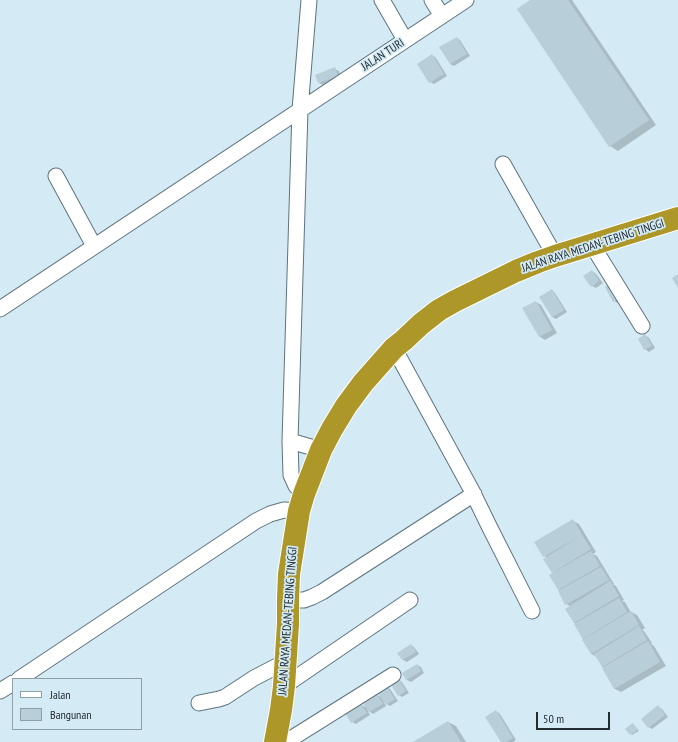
<!DOCTYPE html>
<style>
body{margin:0}
#map{position:relative;width:678px;height:742px;overflow:hidden;background:#d4ebf6;font-family:"PT Sans Narrow",sans-serif}
canvas{display:block}
.legend{position:absolute;left:12px;top:678px;width:130px;height:52px;box-sizing:border-box;background:#d4ebf6;border:1px solid #8d9fa7;margin:0;padding:5px 7px;list-style:none;font-size:12px;color:#232c30}
.legend li{display:flex;align-items:center;gap:8px;height:20px}
.legend b{width:20px;border:1px solid #8d9fa7}
.scale{position:absolute;left:536px;top:712px;width:74px;height:18px;box-sizing:border-box;border:2px solid #232c30;border-top:0;padding-left:5px;font-size:12px;line-height:14px;white-space:nowrap;color:#232c30;-webkit-text-stroke:3px #d4ebf6;paint-order:stroke}
</style>
<div id="map">
<canvas width="678" height="742"></canvas>
<ul class="legend">
<li><b style="height:5px;background:#fff"></b>Jalan</li>
<li><b style="height:11px;background:#b8cfda"></b>Bangunan</li>
</ul>
<div class="scale">50 m</div>
</div>
<script>
const context = document.querySelector('canvas').getContext('2d');
context.lineJoin = 'round';
function fillPath(path, color) { context.fillStyle = color; context.fill(path, 'evenodd'); }
const toPath = rows => new Path2D(rows.map(r => 'M' + r).join(''));
function stroke(path, color, width, dash) { context.strokeStyle = color; context.lineWidth = width; context.lineCap = dash ? 'butt' : 'round'; context.setLineDash(dash || []); context.stroke(path); }
function write(font, color, halo, rows, align = 'center') {
  context.font = font + ' "PT Sans Narrow",sans-serif'; context.lineWidth = 3.5; context.setLineDash([]); context.textBaseline = 'middle'; context.strokeStyle = halo; context.fillStyle = color; for (const [text, x, y, turn = 0] of rows) {
    context.save(); context.translate(x, y); context.rotate((+turn || 0) * Math.PI / 180); context.textAlign = isNaN(turn) ? turn : align; if (halo) context.strokeText(text, 0, 0); context.fillText(text, 0, 0); context.restore();
  }
}
const shadow = toPath([
 [532,0,572,0,656,125,618,151,610,146],
 [457,38,460,40,470,56,454,66,450,64],
 [432,55,436,58,447,76,434,84,430,82],
 [335,69,339,71,341,78,323,85,319,83],
 [592,271,595,273,603,283,596,288,592,286],
 [606,287,624,299,617,303,614,301],
 [552,290,555,293,567,312,556,319,552,317],
 [536,302,541,305,557,333,545,340,539,336],
 [645,335,649,338,655,348,649,352,645,349,639,339],
 [573,521,579,524,596,552,593,554,597,556,614,584,613,584,616,586,624,600,622,601,625,602,630,611,637,615,645,628,642,630,644,631,652,643,651,644,654,646,666,666,621,692,615,689,603,669,605,668,603,667,597,657,591,654,575,625,577,624,574,623,570,606,566,604,561,591,558,589,554,573,552,572,547,558,544,556],
 [411,645,414,647,419,654,407,662,403,660,399,653],
 [417,665,421,667,424,673,411,682,407,680,403,674],
 [398,679,402,682,409,693,402,697,399,695],
 [386,687,390,689,398,701,390,706,383,702,386,706,373,714,367,710,370,715,356,724,352,722,360,704,367,708,376,694,382,698],
 [658,707,662,709,668,717,652,729,649,727],
 [496,711,500,714,516,740,513,742,502,742],
 [448,722,456,726,466,742,415,742],
 [633,724,639,731,632,735,626,729]
]);
const building = toPath([
 [530,0,568,0,649,120,609,147,517,9],
 [457,37,467,54,450,64,439,47],
 [432,54,444,74,429,83,417,64],
 [335,67,338,76,318,83,315,75],
 [592,270,599,281,591,287,583,276],
 [678,274,678,288,672,278],
 [613,282,621,297,613,302,605,287],
 [552,289,564,310,552,317,539,297],
 [536,301,552,330,539,337,522,308],
 [645,334,652,346,644,350,638,339],
 [573,519,582,535,543,557,534,542],
 [582,535,591,549,552,573,543,559],
 [591,551,600,566,558,590,549,575],
 [601,567,609,580,565,605,558,591],
 [610,581,619,596,574,623,565,609],
 [619,598,627,612,583,639,574,624],
 [631,611,639,625,591,654,582,640],
 [639,626,647,640,602,667,594,654],
 [648,641,660,662,614,689,602,668],
 [411,644,416,652,402,660,397,653],
 [417,664,421,671,406,680,402,673],
 [398,678,406,691,398,696,390,683],
 [386,686,395,699,386,705,377,692],
 [376,693,383,704,369,712,362,702],
 [360,703,367,713,351,723,345,713],
 [658,705,665,715,648,728,641,719],
 [496,710,513,738,506,742,501,742,485,717],
 [448,721,461,742,413,742],
 [633,723,638,730,630,735,625,729]
]);
const minor = toPath([
 [382,0,405,40],
 [432,0,442,16],
 [503,164,555,256],
 [56,176,94,246],
 [592,245,642,326],
 [0,309,466,0],
 [394,348,471,489,489,526,532,611],
 [290,441,321,450],
 [304,494,296,486,291,475,290,441,300,110,309,0],
 [288,599,296,600,304,600,312,597,322,592,474,494],
 [19,679,256,521,270,514,284,510,299,511],
 [284,686,410,600],
 [0,691,13,683],
 [199,703,219,699,225,697,254,678,285,662],
 [289,740,393,675]
]);
const highway = toPath([
 [275,742,281,710,284,686,288,624,288,599,289,574,299,511,304,494,321,450,332,429,346,406,363,383,394,348,404,340,421,324,439,310,455,301,516,271,538,262,555,256,678,218]
]);
const streetNames = [
 ["JALAN TURI",383,55,-33],
 ["JALAN RAYA MEDAN-TEBING TINGGI",593,246,-18],
 ["JALAN RAYA MEDAN-TEBING TINGGI",288,621,-86]
];
fillPath(shadow, '#0003');
fillPath(building, '#b8cfda');
stroke(minor, '#5e737d', 17);
stroke(highway, '#fff', 24);
stroke(minor, '#fff', 15);
stroke(highway, '#ac9728', 22);
write('12px', '#232c30', '#d4ebf6', streetNames);
</script>
